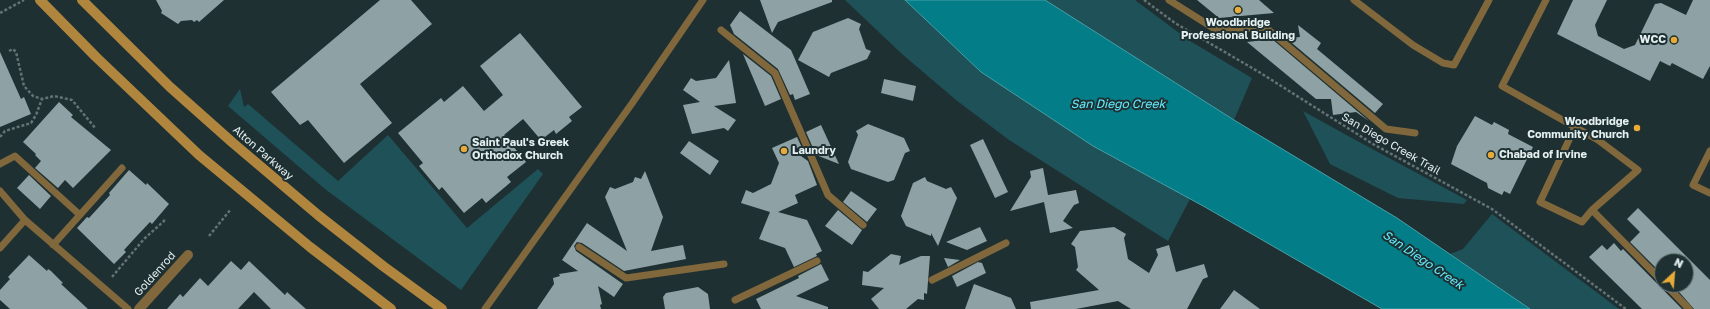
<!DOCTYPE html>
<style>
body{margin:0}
#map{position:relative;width:1710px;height:309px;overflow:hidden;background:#1e3032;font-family:"Golos Text",sans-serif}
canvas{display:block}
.north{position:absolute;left:1654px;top:253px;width:40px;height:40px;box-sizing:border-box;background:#1e3032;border:1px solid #6e7d7e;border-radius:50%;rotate:26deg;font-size:11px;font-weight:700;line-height:16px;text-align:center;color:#e5f0f1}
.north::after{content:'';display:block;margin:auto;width:14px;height:18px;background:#e8ab37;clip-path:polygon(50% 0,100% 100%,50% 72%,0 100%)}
</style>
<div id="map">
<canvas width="1710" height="309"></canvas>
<div class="north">N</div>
</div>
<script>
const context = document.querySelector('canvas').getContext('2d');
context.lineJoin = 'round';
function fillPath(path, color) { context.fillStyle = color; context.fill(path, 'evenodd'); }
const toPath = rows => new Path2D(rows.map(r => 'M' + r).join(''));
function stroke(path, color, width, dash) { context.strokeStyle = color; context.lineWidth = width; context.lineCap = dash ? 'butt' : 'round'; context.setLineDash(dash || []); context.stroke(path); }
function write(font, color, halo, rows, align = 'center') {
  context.font = font + ' "Golos Text",sans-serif'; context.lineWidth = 4; context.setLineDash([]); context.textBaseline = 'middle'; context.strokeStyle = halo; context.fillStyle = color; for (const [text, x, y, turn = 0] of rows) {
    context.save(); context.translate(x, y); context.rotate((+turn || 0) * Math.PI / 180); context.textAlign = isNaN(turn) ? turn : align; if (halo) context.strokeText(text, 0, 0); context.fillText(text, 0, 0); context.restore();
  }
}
const green = toPath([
 [845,0,905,0,981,72,1093,146,1190,199,1168,241,1009,140,956,100,902,54],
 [1045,0,1135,0,1190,41,1252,78,1234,120],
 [240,89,244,107,248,104,338,181,388,135,467,228,538,169,543,174,461,290,325,189,228,106],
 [1303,111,1350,137,1467,200,1464,204,1398,198,1330,164],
 [1492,214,1619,309,1530,309,1450,254,1463,249]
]);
const water = toPath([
 [905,0,1045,0,1234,120,1397,218,1530,309,1382,309,1205,207,1093,146,981,72,905,0]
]);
const building = toPath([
 [156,0,224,0,199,22,197,20,194,22,192,20,181,21,178,24,161,13,162,11],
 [380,0,411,0,432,24,360,84,392,123,344,163,308,120,300,125,271,92],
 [760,0,832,0,832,2,778,22,772,33],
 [1197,0,1259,0,1274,13,1219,18],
 [1573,0,1607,0,1595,25,1598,36,1624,49,1635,45,1655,4,1661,3,1686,15,1693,0,1710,0,1710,66,1703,79,1672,63,1670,66,1660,61,1650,81,1557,34],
 [740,11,791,50,810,94,795,100,793,94,790,95,778,69,734,34,730,25],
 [848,18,861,24,859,29,866,49,871,51,867,59,831,73,829,77,798,60,813,32],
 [1298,25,1321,43,1317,49,1383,104,1375,113,1286,38,1300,37],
 [520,33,582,107,569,117,572,121,556,134,554,130,541,140,523,119,504,135,526,162,507,177,511,182,486,203,482,198,464,213,442,187,439,190,419,166,423,163,398,133,441,98,444,102,463,86,484,111,503,95,480,66],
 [1272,39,1369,121,1356,112,1333,115,1331,99,1316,99,1247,42],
 [0,52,21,99,24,97,31,114,0,127],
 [743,54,771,76,781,99,765,106],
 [729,60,736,103,714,106,736,120,728,131,724,128,692,134,683,105,700,102,683,90,691,78,696,81,716,78],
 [884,79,916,86,913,101,881,93],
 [59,102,73,115,71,117,111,150,73,188,65,180,58,188,35,168,41,161,35,155,36,154,23,142],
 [1475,116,1492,125,1494,122,1509,130,1508,134,1533,147,1510,194,1504,191,1502,195,1488,188,1487,183,1451,164,1457,146],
 [868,124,904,138,910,151,905,153,894,180,888,182,851,169,848,162,858,135,856,131],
 [821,125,839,164,816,155,806,132],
 [797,137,803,150,793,146,791,149,808,161,817,185,795,195,798,203,778,212,807,220,822,251,816,254,817,256,794,267,785,248,759,239,770,212,741,203,746,190,753,193,771,184,779,163,772,148],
 [983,139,1008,192,995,198,970,145],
 [689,141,719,161,710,175,680,153],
 [1043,168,1048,195,1076,190,1079,203,1074,205,1063,221,1073,228,1050,233,1044,202,1010,211,1031,177,1030,171],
 [129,170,146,185,147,183,169,204,152,224,150,222,134,239,124,250,126,252,114,264,77,228,87,217,89,218,110,195,109,193],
 [645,171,663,217,651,251,683,245,686,259,624,271,582,243,577,242,574,246,576,251,623,284,614,297,598,286,602,304,600,305,601,309,537,309,554,284,553,278,560,276,559,274,578,271,562,260,587,223,627,251,605,197,610,187,615,189,633,182,635,177,641,179],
 [29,175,51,196,40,209,17,188],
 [925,177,927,181,946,189,951,187,957,198,938,246,931,233,931,236,906,226,901,216,913,183],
 [851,191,877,209,867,222,843,202],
 [1638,208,1710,280,1710,309,1694,309,1673,285,1686,285,1686,261,1662,261,1662,274,1630,242,1640,232,1627,219],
 [838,210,862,230,852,245,825,226],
 [980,227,987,241,967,250,946,242],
 [1114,227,1126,234,1124,238,1128,259,1149,273,1158,255,1156,249,1169,245,1176,272,1204,264,1208,277,1203,279,1187,309,1131,309,1118,301,1076,309,1031,309,1030,302,1099,290,1076,270,1078,267,1075,247,1071,244,1080,231],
 [1614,243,1621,251,1623,249,1682,309,1642,309,1589,257,1602,245,1607,250],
 [891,254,901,256,899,265,921,256,930,256,927,294,924,293,924,300,918,299,906,309,879,309,871,299,884,288,862,285,863,271,868,272],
 [29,255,47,271,48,269,51,271,63,283,61,284,88,309,10,309,0,300,0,290,10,279,8,277],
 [944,258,960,260,948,267],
 [231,261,241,270,249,261,285,295,287,292,306,309,271,309,254,292,238,309,167,309,180,294,183,297,200,278,208,286],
 [978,262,982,263,986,273,957,287,952,276],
 [821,264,829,280,796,296,828,307,828,309,761,309,756,299,799,278,798,276],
 [974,284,1011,298,1016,309,965,309],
 [698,287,708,294,710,309,665,309,663,297,666,293],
 [1234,290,1260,309,1220,309]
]);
const path = toPath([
 [1144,0,1175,23,1259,72,1373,144,1492,209,1626,309],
 [0,13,24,0],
 [9,51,13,49,16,52,24,86,33,96,42,99,54,96,72,100,96,129],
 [0,137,5,131,31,123,36,115,42,99],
 [209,236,231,209],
 [112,277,144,239,164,221,164,219]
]);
const service = toPath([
 [1169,0,1218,31,1265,27,1386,129,1415,133],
 [1354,0,1413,45,1443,63,1454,65,1489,0],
 [1546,0,1502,86,1575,127,1598,140,1638,170,1592,210,1582,222,1540,202,1575,127],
 [721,30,775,73,828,195,863,225],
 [1710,151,1693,185,1710,193],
 [0,164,15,156,80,215],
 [0,191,25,220,128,309],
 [1592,210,1662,281],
 [53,245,122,168],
 [579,247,626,278,724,264],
 [0,248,25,220],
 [932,280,1006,243],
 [1666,285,1689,309],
 [735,300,817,261],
 [485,309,633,102,703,0]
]);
const minor = toPath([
 [139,309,188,255]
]);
const secondary = toPath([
 [40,0,96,57,199,155,310,247,391,309],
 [82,0,170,87,233,143,318,215,383,266,442,309]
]);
const markers = [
 [1238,10,4,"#e8ab37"],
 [1674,40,4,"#e8ab37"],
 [1637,128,4,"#e8ab37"],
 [464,149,4,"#e8ab37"],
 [784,151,4,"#e8ab37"],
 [1491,155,4,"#e8ab37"]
];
const poiNames = [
 ["Woodbridge",1238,23,"center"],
 ["Professional Building",1238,36,"center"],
 ["WCC",1666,40,"right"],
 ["Woodbridge",1629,122,"right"],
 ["Community Church",1629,135,"right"],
 ["Saint Paul's Greek",472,143],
 ["Orthodox Church",472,156],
 ["Laundry",792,151],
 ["Chabad of Irvine",1499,155]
];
const streetNames = [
 ["San Diego Creek Trail",1391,144,30],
 ["Alton Parkway",263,153,41],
 ["Goldenrod",155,274,-48]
];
const waterNames = [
 ["San Diego Creek",1118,104],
 ["San Diego Creek",1423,260,34]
];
fillPath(green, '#1f5158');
fillPath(water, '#037e89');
stroke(water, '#47a0a8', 1);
fillPath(building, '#8ea2a5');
stroke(path, '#637274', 2.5, [3, 2]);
stroke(service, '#80673c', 7);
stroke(minor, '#80673c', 10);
stroke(secondary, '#b0863e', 10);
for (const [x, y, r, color] of markers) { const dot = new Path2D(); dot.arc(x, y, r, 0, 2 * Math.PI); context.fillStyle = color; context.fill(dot); stroke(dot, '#1e3032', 1.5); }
write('bold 11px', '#e5f0f1', '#1e3032', poiNames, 'left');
write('11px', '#e5f0f1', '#1e3032', streetNames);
write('italic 12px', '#61edfe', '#1e3032', waterNames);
</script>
